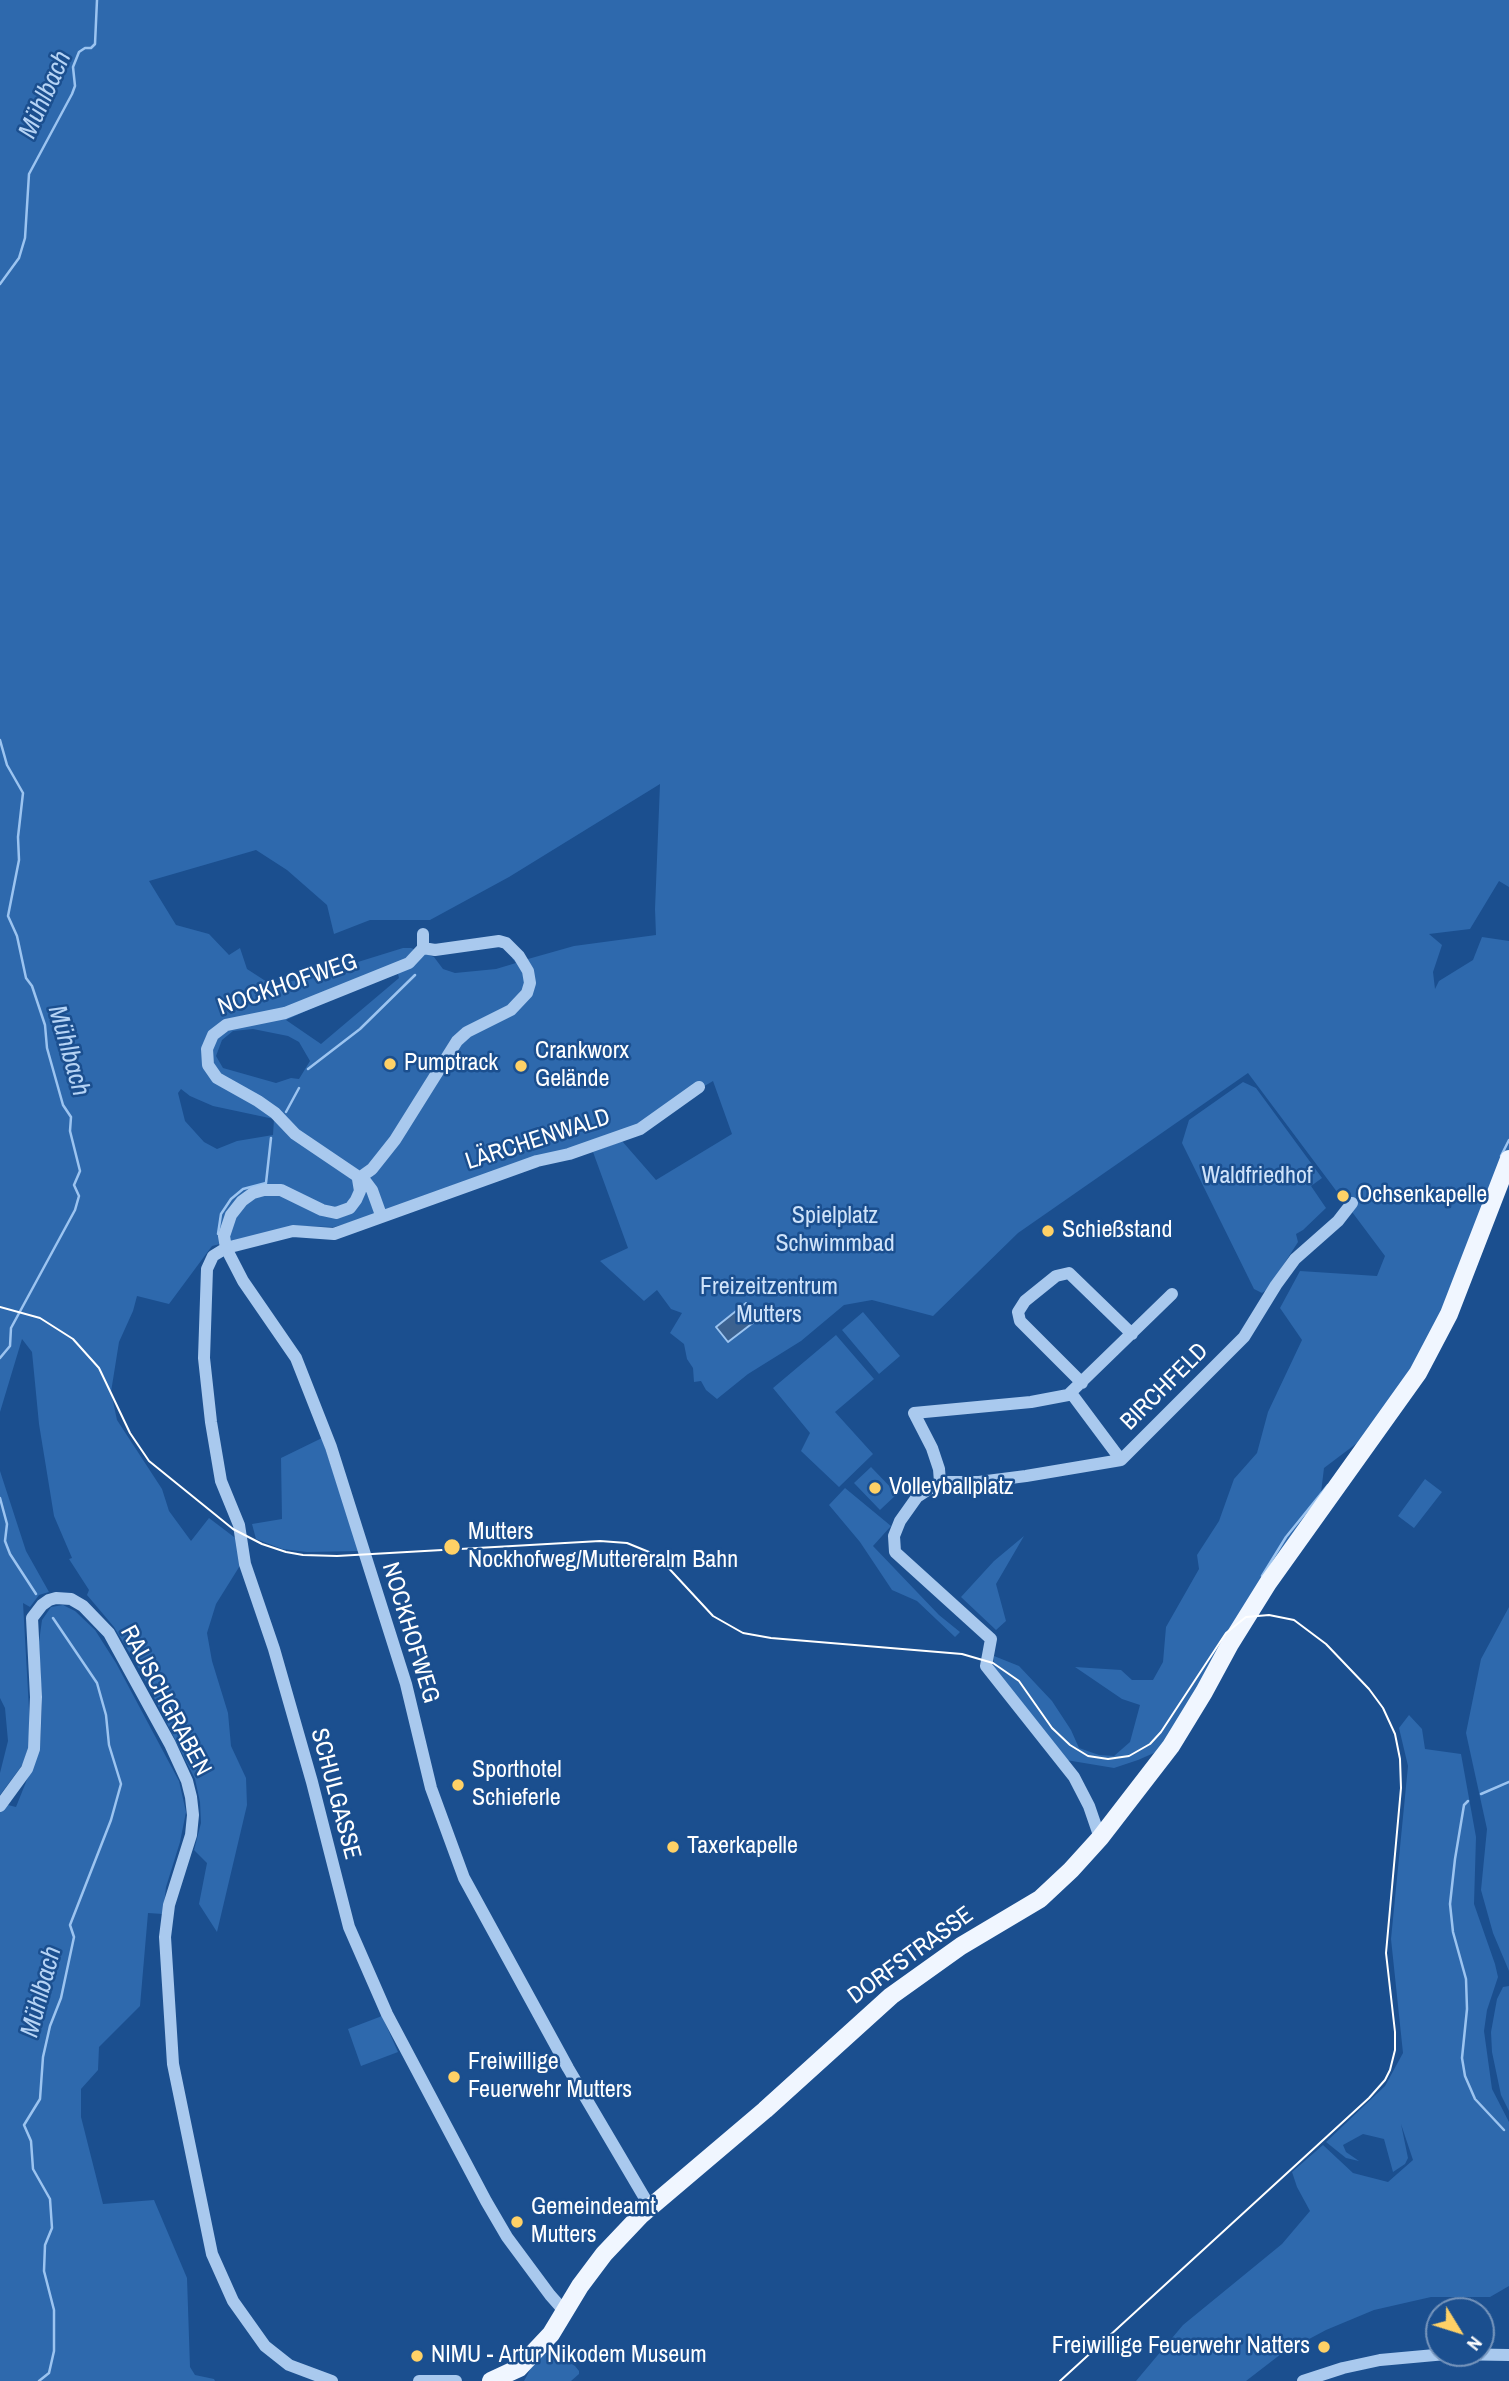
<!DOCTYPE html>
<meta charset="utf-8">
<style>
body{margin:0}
#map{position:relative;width:1509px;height:2381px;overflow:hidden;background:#1b4f8f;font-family:"Archivo Narrow",sans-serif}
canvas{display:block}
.north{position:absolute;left:1425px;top:2297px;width:70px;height:70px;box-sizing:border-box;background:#1b4f8f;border:2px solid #7695bc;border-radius:50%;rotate:128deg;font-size:19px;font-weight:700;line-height:28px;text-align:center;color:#fff}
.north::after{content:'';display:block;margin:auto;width:24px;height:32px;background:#ffd166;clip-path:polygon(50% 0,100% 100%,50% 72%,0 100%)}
</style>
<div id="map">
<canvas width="1509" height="2381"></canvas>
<div class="north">N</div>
</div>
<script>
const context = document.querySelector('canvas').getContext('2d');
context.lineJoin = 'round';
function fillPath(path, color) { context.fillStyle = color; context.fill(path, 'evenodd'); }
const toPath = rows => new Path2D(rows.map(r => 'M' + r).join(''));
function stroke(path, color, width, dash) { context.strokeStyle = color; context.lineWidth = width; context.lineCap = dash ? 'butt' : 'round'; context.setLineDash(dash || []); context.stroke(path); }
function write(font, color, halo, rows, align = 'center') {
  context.font = font + ' "Archivo Narrow",sans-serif'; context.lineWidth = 5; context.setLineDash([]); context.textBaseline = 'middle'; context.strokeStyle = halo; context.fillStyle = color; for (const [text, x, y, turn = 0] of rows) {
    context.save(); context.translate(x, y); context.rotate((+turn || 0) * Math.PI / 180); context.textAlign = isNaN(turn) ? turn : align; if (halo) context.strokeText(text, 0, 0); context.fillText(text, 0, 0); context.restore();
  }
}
const green = toPath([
 [0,0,1509,0,1509,887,1499,881,1470,929,1429,934,1442,945,1433,972,1435,989,1439,981,1473,960,1482,937,1509,941,1509,1159,1452,1292,1423,1349,1373,1431,1324,1468,1320,1501,1163,1749,1138,1760,1114,1768,1066,1760,993,1671,994,1656,1019,1666,1052,1701,1071,1730,1079,1748,1099,1755,1114,1756,1130,1742,1140,1705,1122,1699,1075,1667,1121,1670,1132,1680,1153,1680,1163,1662,1166,1627,1199,1569,1197,1555,1219,1521,1234,1479,1257,1453,1268,1412,1302,1340,1280,1308,1300,1271,1377,1276,1385,1256,1248,1073,1018,1233,933,1316,872,1300,844,1305,801,1341,748,1374,717,1399,706,1390,701,1381,694,1382,693,1368,687,1359,684,1344,670,1333,682,1313,671,1309,657,1290,644,1301,600,1261,628,1248,593,1152,622,1141,656,1180,732,1134,713,1081,637,1126,390,1211,334,1227,295,1226,212,1246,169,1304,137,1296,133,1311,119,1342,111,1392,117,1420,162,1489,169,1511,191,1541,209,1518,238,1540,241,1564,216,1604,207,1633,212,1661,228,1713,231,1746,246,1778,247,1805,217,1932,199,1904,207,1863,194,1850,201,1823,200,1802,195,1779,141,1672,114,1627,87,1595,89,1590,69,1559,72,1558,54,1516,39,1424,32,1352,22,1339,0,1412],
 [660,784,655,909,656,935,574,946,528,959,512,958,516,963,496,969,455,973,443,969,434,957,411,948,403,948,303,979,280,983,264,980,247,969,240,948,229,955,209,934,176,925,149,881,256,850,287,870,327,905,334,934,370,920,430,920,509,877],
 [398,974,399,978,321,1044,286,1020,359,987],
 [253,1029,288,1036,299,1042,310,1061,299,1079,291,1078,276,1083,223,1068,216,1056,222,1040,233,1031],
 [181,1089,190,1096,213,1106,274,1119,273,1135,237,1141,217,1149,204,1142,185,1121,178,1093],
 [1243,1082,1256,1088,1322,1178,1311,1186,1326,1208,1303,1230,1296,1234,1298,1242,1268,1289,1262,1293,1254,1289,1182,1143,1189,1120],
 [863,1312,900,1356,879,1374,842,1330],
 [836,1335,874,1379,835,1412,873,1454,839,1487,801,1451,810,1433,773,1388],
 [322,1438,359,1551,307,1552,282,1549,256,1539,252,1524,282,1519,281,1458],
 [871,1467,897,1494,880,1510,854,1483],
 [0,1471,26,1551,49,1592,39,1595,30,1607,23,1603,30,1727,28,1748,23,1764,0,1795,0,1773,8,1741,5,1708,0,1698],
 [1425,1479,1442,1492,1414,1528,1398,1516],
 [845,1488,891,1526,873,1546,939,1615,960,1632,955,1637,917,1601,892,1590,860,1542,829,1505],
 [1024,1536,996,1584,1006,1621,996,1630,961,1597,994,1561],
 [63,1605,75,1611,95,1630,116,1663,179,1781,186,1812,180,1842,166,1887,163,1914,148,1913,140,2006,99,2047,98,2070,81,2089,81,2117,103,2204,154,2200,187,2278,190,2367,195,2375,214,2379,215,2381,0,2381,0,1803,16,1807,40,1747,42,1705,39,1642,42,1620,51,1607],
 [1509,1607,1509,1971,1493,1933,1481,1890,1487,1829,1466,1733,1481,1659],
 [1409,1715,1422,1729,1425,1749,1461,1754,1476,1837,1474,1904,1495,1964,1498,1977,1487,2010,1484,2031,1492,2089,1509,2122,1509,2286,1490,2297,1431,2297,1374,2310,1326,2330,1281,2354,1246,2381,1136,2381,1183,2325,1282,2244,1310,2211,1297,2187,1292,2172,1323,2145,1353,2173,1388,2182,1413,2160,1401,2124,1408,2158,1405,2164,1393,2172,1384,2139,1363,2134,1343,2145,1346,2152,1359,2161,1346,2158,1326,2142,1385,2086,1403,2053,1391,1939,1408,1766,1399,1728],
 [1509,1986,1509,2111,1501,2095,1492,2052,1491,2032,1497,1999,1503,1987],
 [382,2016,398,2052,361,2066,348,2029],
 [549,2350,575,2366,579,2371,579,2374,571,2381,524,2381,531,2368,543,2354]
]);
const water = toPath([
 [746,1303,758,1319,728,1342,716,1327,746,1303]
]);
const stream = toPath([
 [0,284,19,258,25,238,29,174,72,94,75,86,73,67,79,52,85,48,91,48,95,44,97,0],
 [0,740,7,765,23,793,18,837,19,860,8,916,17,936,26,978,32,986,45,1025,47,1048,63,1105,71,1117,70,1131,80,1171,74,1185,79,1196,75,1210,11,1328,10,1346,0,1358],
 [308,1069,360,1029,415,975],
 [286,1112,299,1088],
 [1501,1156,1509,1140],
 [218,1234,221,1214,231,1199,243,1189,266,1183,271,1138],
 [0,1498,7,1524,5,1541,10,1554,36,1594],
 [1262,1576,1286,1537,1328,1485],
 [1481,1794,1509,1782],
 [1468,1801,1464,1805,1455,1859,1450,1904,1453,1932,1466,1979,1467,2009,1462,2058,1465,2076,1475,2099,1504,2130],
 [39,2381,49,2373,54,2351,54,2310,44,2271,45,2245,52,2228,50,2199,33,2169,31,2141,24,2125,40,2099,43,2057,50,2026,61,1998,74,1937,70,1925,111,1820,121,1784,109,1745,106,1715,97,1683,53,1618]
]);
const minor = toPath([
 [358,1179,360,1191,356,1200,350,1208,336,1213,322,1210,281,1190,264,1190,253,1193,242,1201,231,1215,224,1236,226,1248,243,1281,296,1358,331,1447,406,1684,431,1788,464,1878,568,2068,650,2207],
 [358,1179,372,1169,395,1140,457,1041,467,1032,511,1010,527,993,530,983,528,971,519,956,506,943,499,941,435,950,423,948],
 [381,1215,372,1190,366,1182,295,1134,275,1113,258,1101,217,1078,208,1065,207,1049,213,1035,226,1025,285,1013,409,963,423,948,423,934],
 [1082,1383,1020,1321,1018,1312,1025,1301,1056,1276,1069,1273,1132,1334],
 [1071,1393,1121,1460],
 [940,1482,939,1469,932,1448,914,1413,1031,1402,1068,1395,1172,1294],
 [0,1806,27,1769,34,1749,36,1697,32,1618,42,1605,49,1600,56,1598,71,1599,83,1606,109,1633,170,1744,187,1781,191,1797,193,1815,191,1835,169,1905,165,1937,173,2064,212,2254,233,2301,265,2346,289,2365,332,2381],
 [1100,1838,1089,1806,1074,1777,986,1666,991,1639,895,1552,894,1536,900,1521,917,1497,940,1482,979,1482,1026,1476,1121,1460,1244,1337,1276,1285,1295,1259,1338,1221,1352,1203],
 [565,2312,550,2295,507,2237,486,2201,387,2014,349,1927,312,1782,274,1649,245,1564,239,1525,221,1481,211,1422,204,1358,207,1269,213,1256,226,1248,293,1231,334,1234,537,1161,569,1154,640,1129,699,1087],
 [419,2381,456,2381],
 [1303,2381,1343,2368,1380,2360,1446,2354,1509,2355]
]);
const major = toPath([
 [491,2381,519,2368,551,2334,580,2286,604,2254,640,2216,765,2110,891,1996,961,1946,1040,1899,1071,1870,1100,1838,1171,1746,1204,1692,1230,1644,1268,1583,1418,1373,1449,1314,1509,1159]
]);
const tram = toPath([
 [0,1307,40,1318,73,1339,99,1368,130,1433,149,1461,233,1529,262,1544,286,1552,303,1555,337,1556,600,1541,627,1543,649,1552,663,1562,713,1616,743,1633,771,1638,962,1654,993,1663,1019,1681,1052,1728,1070,1745,1088,1756,1108,1759,1129,1756,1150,1744,1161,1732,1226,1633,1246,1617,1269,1615,1294,1620,1326,1644,1369,1689,1383,1708,1395,1734,1400,1759,1401,1788,1386,1953,1395,2032,1395,2050,1390,2070,1385,2080,1369,2098,1060,2381]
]);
const markers = [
 [390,1064,7,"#ffd166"],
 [521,1066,7,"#ffd166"],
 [1343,1196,7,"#ffd166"],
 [1048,1231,7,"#ffd166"],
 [875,1488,7,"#ffd166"],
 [452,1547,9,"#ffd166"],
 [458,1785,7,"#ffd166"],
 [673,1847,7,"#ffd166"],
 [454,2077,7,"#ffd166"],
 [517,2222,7,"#ffd166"],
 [1324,2347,7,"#ffd166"],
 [417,2356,7,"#ffd166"]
];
const streetNames = [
 ["NOCKHOFWEG",288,985,-19],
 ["LÄRCHENWALD",538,1140,-18],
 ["BIRCHFELD",1165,1387,-45],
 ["NOCKHOFWEG",410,1633,73],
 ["RAUSCHGRABEN",165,1701,62],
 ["SCHULGASSE",335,1794,75],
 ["DORFSTRASSE",911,1956,-36]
];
const poiNames = [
 ["Crankworx",535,1052],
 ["Gelände",535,1080],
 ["Pumptrack",404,1064],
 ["Ochsenkapelle",1357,1196],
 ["Schießstand",1062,1231],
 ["Volleyballplatz",889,1488],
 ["Mutters",468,1533],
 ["Nockhofweg/Muttereralm Bahn",468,1561],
 ["Sporthotel",472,1771],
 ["Schieferle",472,1799],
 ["Taxerkapelle",687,1847],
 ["Freiwillige",468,2063],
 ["Feuerwehr Mutters",468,2091],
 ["Gemeindeamt",531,2208],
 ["Mutters",531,2236],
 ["Freiwillige Feuerwehr Natters",1310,2347,"right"],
 ["NIMU - Artur Nikodem Museum",431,2356]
];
const parkNames = [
 ["Waldfriedhof",1257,1177],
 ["Spielplatz",835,1217],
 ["Schwimmbad",835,1245],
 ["Freizeitzentrum",769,1288],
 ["Mutters",769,1316]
];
const waterNames = [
 ["Mühlbach",46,95,-66],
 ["Mühlbach",68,1051,74],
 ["Mühlbach",42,1992,-75]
];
fillPath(green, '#2e69ad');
fillPath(water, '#3c6290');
stroke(water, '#9cc4f0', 2);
stroke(stream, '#9cc4f0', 2.5);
stroke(minor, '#a9c9ee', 12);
stroke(major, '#f0f6ff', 18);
stroke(tram, '#fff', 2);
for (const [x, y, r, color] of markers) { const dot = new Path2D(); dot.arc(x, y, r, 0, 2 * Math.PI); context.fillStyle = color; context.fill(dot); stroke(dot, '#1b4f8f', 2.5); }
write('24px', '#fff', '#1b4f8f', streetNames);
write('24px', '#fff', '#1b4f8f', poiNames, 'left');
write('24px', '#cfe3fa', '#1b4f8f', parkNames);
write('italic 26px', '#b5d3f5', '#1b4f8f', waterNames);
</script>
